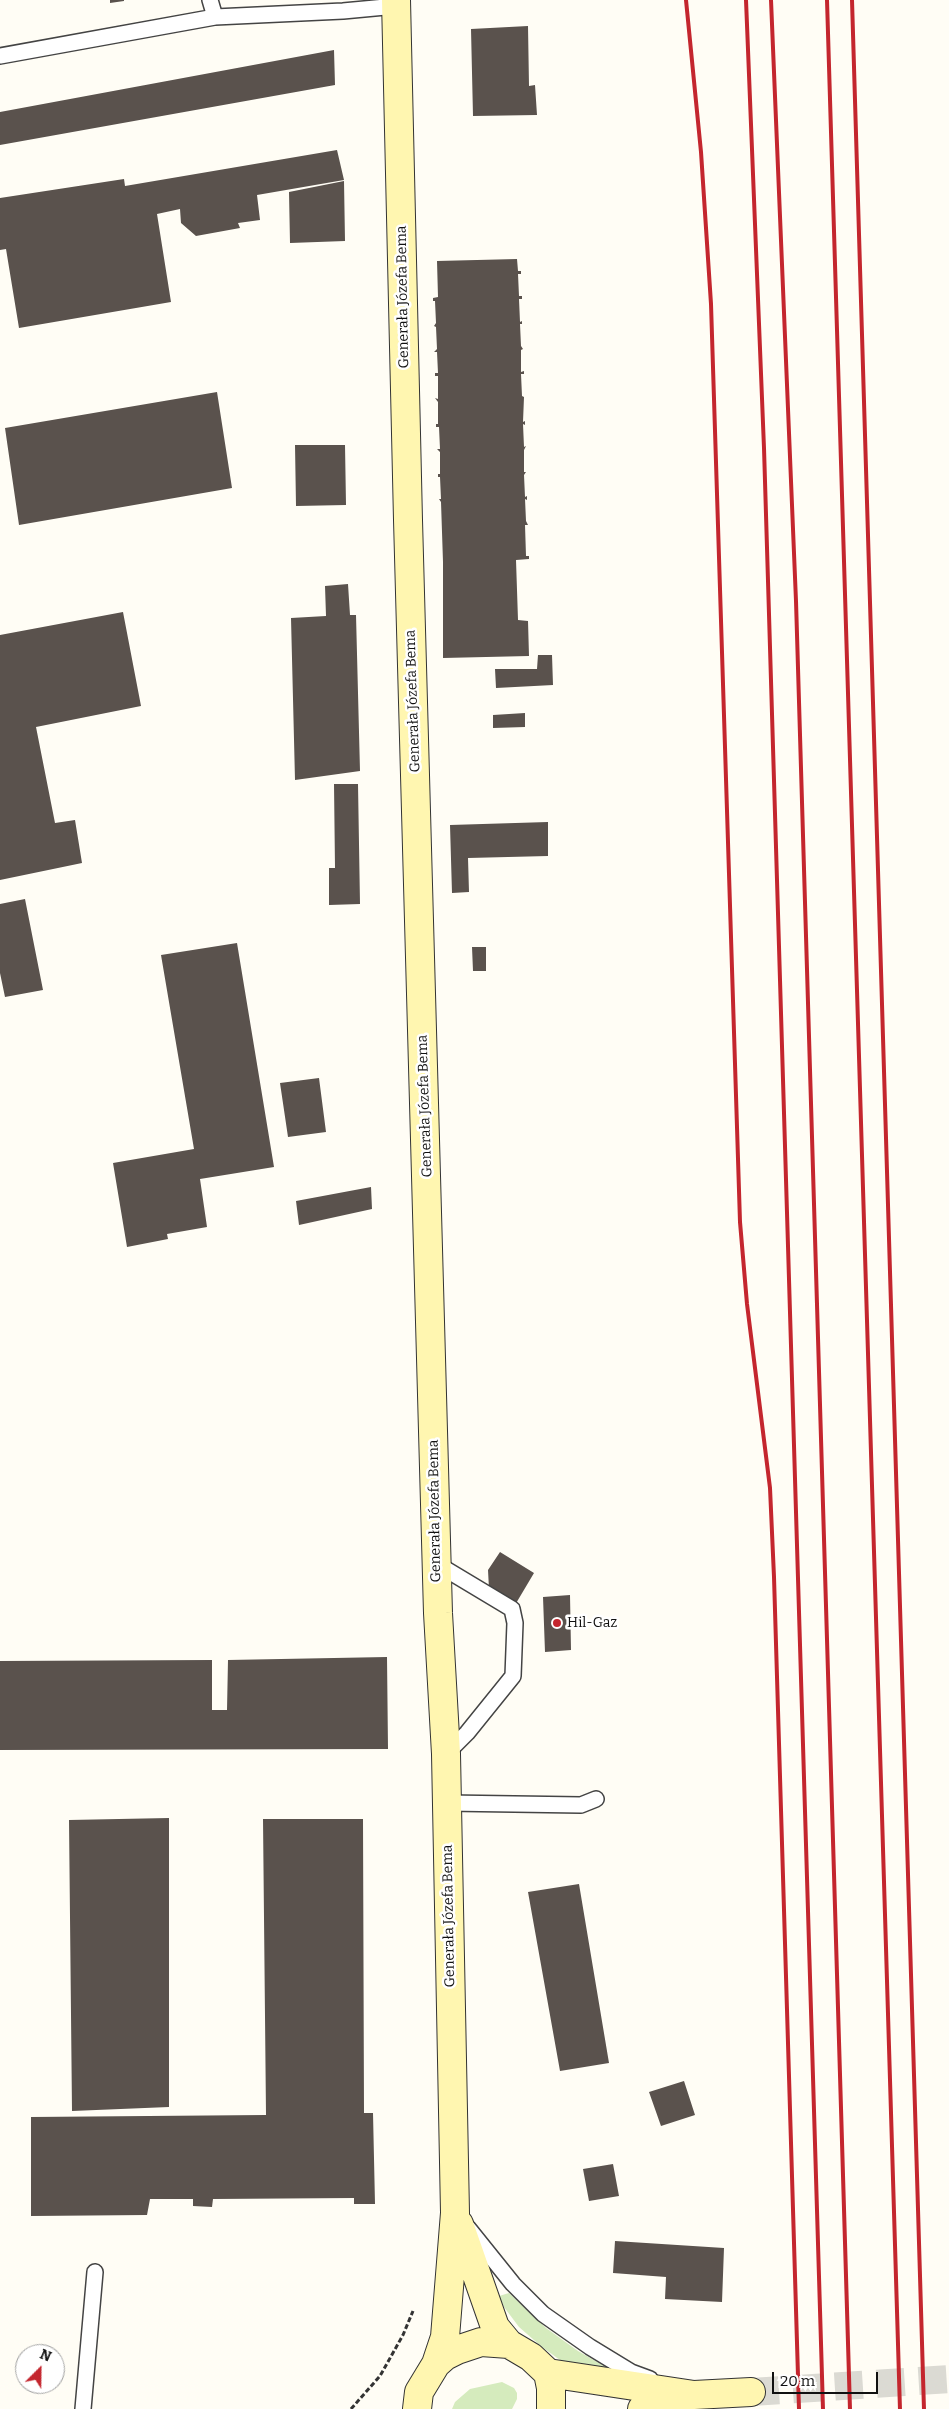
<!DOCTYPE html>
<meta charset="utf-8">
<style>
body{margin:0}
#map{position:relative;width:949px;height:2409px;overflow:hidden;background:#fffdf5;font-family:Bitter,serif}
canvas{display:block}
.north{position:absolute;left:15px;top:2344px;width:50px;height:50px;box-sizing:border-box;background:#fff;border:1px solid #a0a0a0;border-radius:50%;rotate:23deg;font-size:14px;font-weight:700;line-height:20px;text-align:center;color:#111}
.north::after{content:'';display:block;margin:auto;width:18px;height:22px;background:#c4262e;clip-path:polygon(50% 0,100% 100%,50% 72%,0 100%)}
.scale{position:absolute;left:772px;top:2372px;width:106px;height:22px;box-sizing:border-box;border:2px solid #111;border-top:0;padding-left:6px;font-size:15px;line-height:18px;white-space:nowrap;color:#111;-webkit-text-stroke:4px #fff;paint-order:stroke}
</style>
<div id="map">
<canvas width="949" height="2409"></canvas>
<div class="north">N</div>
<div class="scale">20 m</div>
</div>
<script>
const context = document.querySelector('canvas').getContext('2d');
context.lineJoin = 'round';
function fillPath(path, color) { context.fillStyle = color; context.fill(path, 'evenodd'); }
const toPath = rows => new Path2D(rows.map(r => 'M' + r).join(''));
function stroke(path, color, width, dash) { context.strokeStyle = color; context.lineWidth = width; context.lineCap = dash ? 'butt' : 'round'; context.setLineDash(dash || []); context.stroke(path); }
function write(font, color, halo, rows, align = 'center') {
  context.font = font + ' Bitter,serif'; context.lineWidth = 5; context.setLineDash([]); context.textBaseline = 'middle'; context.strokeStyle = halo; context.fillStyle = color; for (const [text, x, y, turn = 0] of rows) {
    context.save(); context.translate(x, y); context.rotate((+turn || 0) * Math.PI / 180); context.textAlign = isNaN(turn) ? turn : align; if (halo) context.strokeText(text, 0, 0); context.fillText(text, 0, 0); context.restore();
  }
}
const green = toPath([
 [509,2293,546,2328,578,2351,611,2370,567,2365,542,2347,519,2327,504,2307,499,2296],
 [502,2382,514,2388,517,2393,517,2399,512,2409,452,2409,455,2402,470,2389]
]);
const building = toPath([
 [110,0,124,0,124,1,110,3],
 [528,26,529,86,535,85,537,115,473,116,471,29],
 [334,50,335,85,0,145,0,112],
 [337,150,344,180,257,195,260,220,238,223,240,228,196,236,181,223,180,209,157,214,171,302,19,328,6,249,0,250,0,198,124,179,125,186],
 [344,181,345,241,290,243,289,192],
 [517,259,518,271,521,271,521,274,518,274,519,296,522,296,522,299,519,299,520,322,522,321,522,324,520,324,521,346,523,349,521,350,521,372,524,371,524,374,521,374,522,396,524,397,523,422,525,421,525,425,523,424,524,447,526,446,524,450,524,472,526,472,524,475,525,497,527,496,527,500,525,499,526,521,528,525,525,525,526,556,529,556,529,559,516,560,518,620,528,621,529,656,443,658,443,562,441,502,439,499,441,499,440,477,438,477,438,474,440,474,440,452,437,449,440,449,439,427,436,427,436,424,438,424,438,402,435,398,438,399,438,376,435,376,435,373,438,373,437,352,434,352,437,349,436,327,434,326,436,323,435,301,433,301,433,298,438,297,437,261],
 [217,392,232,488,19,525,5,428],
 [295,445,345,445,346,505,296,506],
 [348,584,350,615,356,615,360,771,295,780,291,618,326,616,325,586],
 [123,612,141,706,36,727,55,823,75,820,82,863,0,880,0,635],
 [538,655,552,655,553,685,496,688,495,669,537,669],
 [525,713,525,727,493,728,493,715],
 [334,784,358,784,360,904,329,905,329,868,335,868],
 [548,822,548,856,468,858,469,892,452,893,450,825],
 [25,899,43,990,5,997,0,973,0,904],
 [237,943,274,1167,200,1179,207,1227,167,1234,168,1239,127,1247,113,1163,194,1149,161,955],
 [472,947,486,947,486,971,473,971],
 [319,1078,326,1132,288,1137,280,1083],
 [371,1187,372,1209,299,1225,296,1201],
 [500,1552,534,1573,515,1605,489,1589,488,1570],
 [570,1595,571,1650,545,1652,543,1597],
 [387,1657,388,1749,0,1750,0,1661,212,1660,212,1710,227,1710,228,1660],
 [169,1818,169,2107,72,2111,69,1820],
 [263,1819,363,1819,364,2113,373,2113,375,2204,354,2204,354,2198,213,2199,212,2207,193,2206,193,2199,150,2199,147,2215,31,2216,31,2117,266,2115],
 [579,1884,609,2063,560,2071,528,1892],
 [684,2081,695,2115,661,2126,649,2092],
 [613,2164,619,2196,589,2201,583,2169],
 [615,2241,724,2248,722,2302,665,2299,666,2277,613,2273]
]);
const secondaryTunnel = toPath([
 [751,2392,949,2379]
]);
const path = toPath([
 [351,2409,380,2376,403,2335,413,2311]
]);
const lane = toPath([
 [210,0,215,17],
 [0,56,215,17,343,11,396,6],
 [437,1564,512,1609,515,1623,513,1676,467,1733,446,1754],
 [447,1803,581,1805,596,1799],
 [468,2228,513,2284,543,2314,590,2347,631,2372,650,2379],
 [83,2409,95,2272]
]);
const secondary = toPath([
 [396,0,408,520,438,1613,446,1754,455,2213,445,2337,436,2364],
 [459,2224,495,2327,509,2344],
 [548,2373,694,2395,751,2392],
 [417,2409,419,2392,436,2364,445,2356,457,2350,481,2342,509,2344,531,2357,548,2373,551,2388,551,2409],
 [642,2409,683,2398]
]);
const rail = toPath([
 [686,0,701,152,711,304,740,1222,747,1304,770,1488,774,1577,799,2409],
 [746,0,764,448,823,2409],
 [771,0,796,601,850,2409],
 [827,0,900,2409],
 [852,0,924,2409]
]);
const markers = [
 [557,1623,5,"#c4262e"]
];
const streetNames = [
 ["Generała Józefa Bema",403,297,-91],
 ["Generała Józefa Bema",413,701,-92],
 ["Generała Józefa Bema",425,1106,-92],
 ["Generała Józefa Bema",435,1511,-91],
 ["Generała Józefa Bema",449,1916,-91]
];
const poiNames = [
 ["Hil-Gaz",567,1623]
];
fillPath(green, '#d5ebbd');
fillPath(building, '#5a524d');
stroke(secondaryTunnel, '#dbdad3', 28, [28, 14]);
stroke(lane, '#444', 18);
stroke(secondary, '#333', 30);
stroke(path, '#333', 3, [5, 2.5]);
stroke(lane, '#fff', 15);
stroke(secondary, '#fff6b0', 28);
stroke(rail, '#c4262e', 4);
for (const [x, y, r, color] of markers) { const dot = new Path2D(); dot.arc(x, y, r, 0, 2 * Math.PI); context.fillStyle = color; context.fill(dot); stroke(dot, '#fff', 2); }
write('14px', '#111', '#fff', streetNames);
write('14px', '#111', '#fff', poiNames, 'left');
</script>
